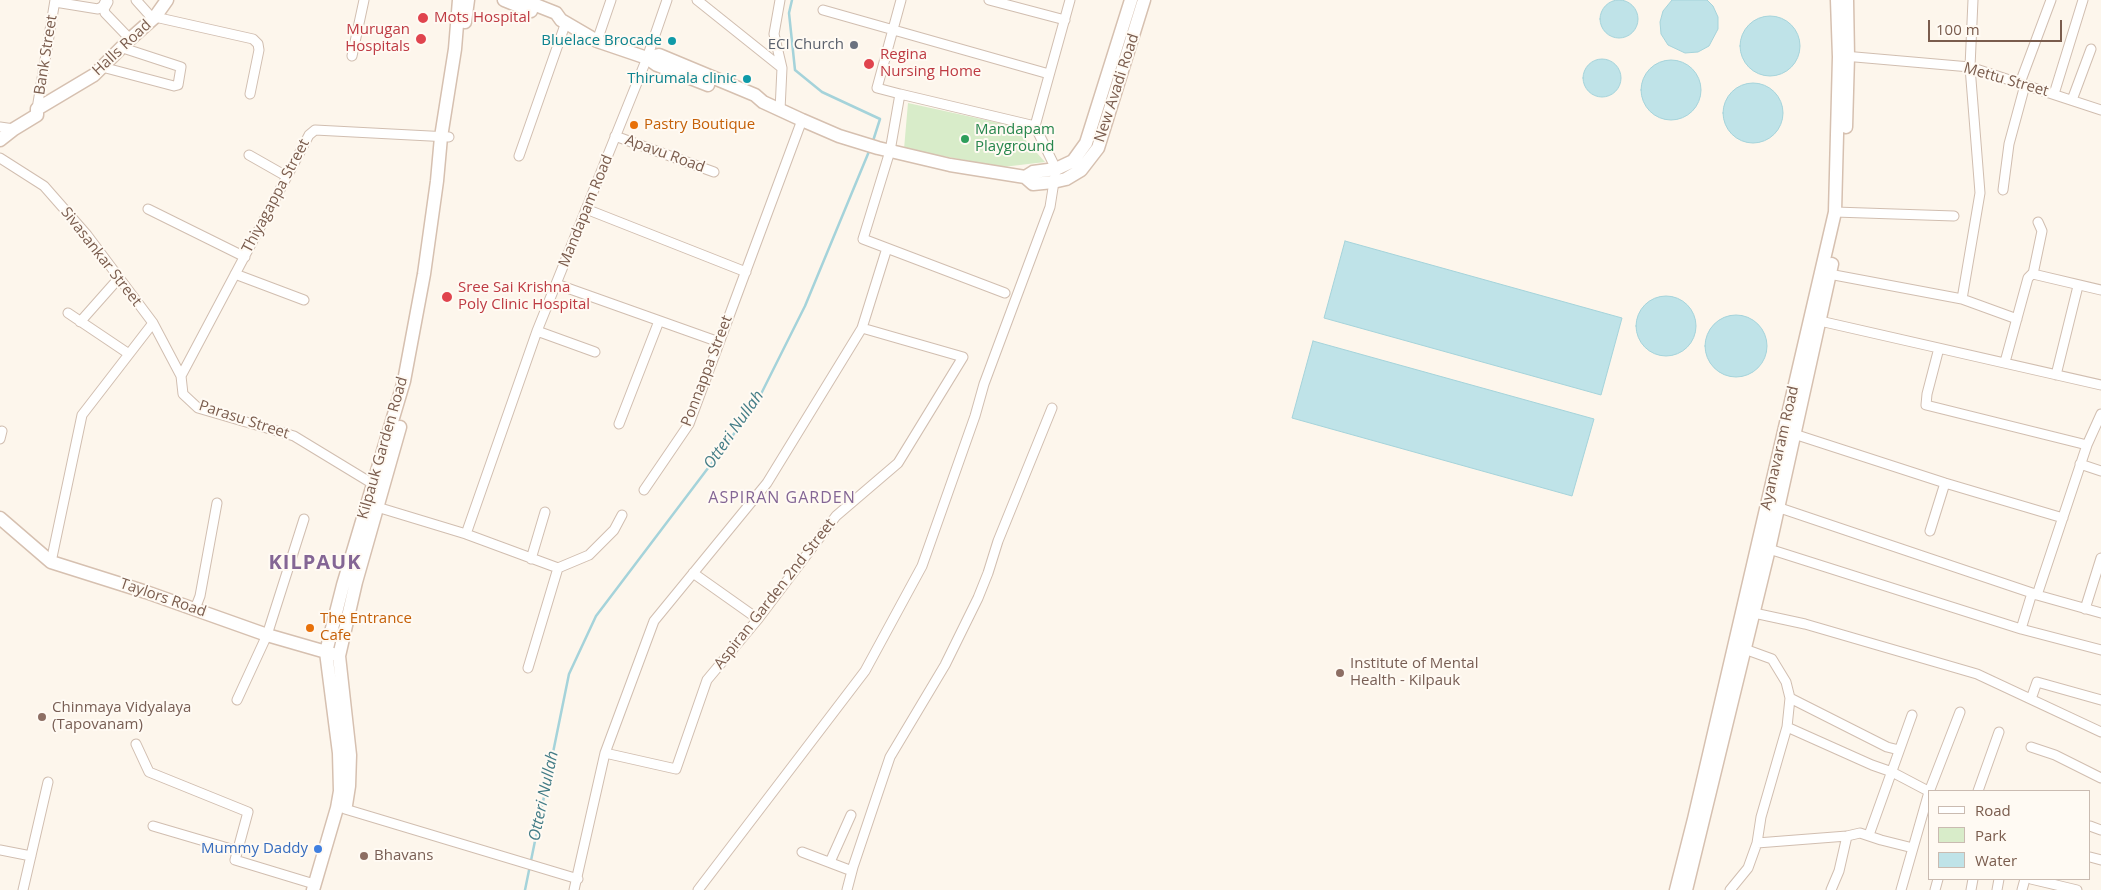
<!DOCTYPE html>
<style>
body{margin:0}
#map{position:relative;width:2101px;height:890px;overflow:hidden;background:#fdf6ec;font-family:"Open Sans",sans-serif}
canvas{display:block}
.legend{position:absolute;left:1928px;top:790px;width:162px;height:90px;box-sizing:border-box;background:#fffaf3;border:1px solid #cabbb1;margin:0;padding:6px 9px;list-style:none;font-size:15px;color:#7a5c4d}
.legend li{display:flex;align-items:center;gap:10px;height:25px}
.legend b{width:25px;border:1px solid #cabbb1}
.scale{position:absolute;left:1928px;top:20px;width:134px;height:22px;box-sizing:border-box;border:2px solid #7a5c4d;border-top:0;padding-left:6px;font-size:15px;line-height:18px;white-space:nowrap;color:#7a5c4d;-webkit-text-stroke:4px #fffaf3;paint-order:stroke}
</style>
<div id="map">
<canvas width="2101" height="890"></canvas>
<ul class="legend">
<li><b style="height:6px;background:#fff"></b>Road</li>
<li><b style="height:14px;background:#d8ecc9"></b>Park</li>
<li><b style="height:14px;background:#bfe3e8"></b>Water</li>
</ul>
<div class="scale">100 m</div>
</div>
<script>
const context = document.querySelector('canvas').getContext('2d');
context.lineJoin = 'round';
function fillPath(path, color) { context.fillStyle = color; context.fill(path, 'evenodd'); }
const toPath = rows => new Path2D(rows.map(r => 'M' + r).join(''));
function stroke(path, color, width, dash) { context.strokeStyle = color; context.lineWidth = width; context.lineCap = dash ? 'butt' : 'round'; context.setLineDash(dash || []); context.stroke(path); }
function write(font, color, halo, rows, align = 'center') {
  context.font = font + ' "Open Sans",sans-serif'; context.lineWidth = 4; context.setLineDash([]); context.textBaseline = 'middle'; context.strokeStyle = halo; context.fillStyle = color; for (const [text, x, y, turn = 0] of rows) {
    context.save(); context.translate(x, y); context.rotate((+turn || 0) * Math.PI / 180); context.textAlign = isNaN(turn) ? turn : align; if (halo) context.strokeText(text, 0, 0); context.fillText(text, 0, 0); context.restore();
  }
}
const green = toPath([
 [908,103,1013,126,1045,162,1003,167,904,149]
]);
const water = toPath([
 '1600 19a19 19 0 1 1 38 0a19 19 0 1 1-38 0Z',
 [1672,0,1707,0,1713,6,1718,17,1718,29,1709,46,1698,52,1685,53,1668,45,1661,34,1660,22,1663,11,1672,0],
 '1740 46a30 30 0 1 1 60 0a30 30 0 1 1-60 0Z',
 '1583 78a19 19 0 1 1 38 0a19 19 0 1 1-38 0Z',
 '1641 90a30 30 0 1 1 60 0a30 30 0 1 1-60 0Z',
 '1723 113a30 30 0 1 1 60 0a30 30 0 1 1-60 0Z',
 [1345,241,1622,318,1601,395,1324,318,1345,241],
 '1636 326a30 30 0 1 1 60 0a30 30 0 1 1-60 0Z',
 '1705 346a31 31 0 1 1 62 0a31 31 0 1 1-62 0Z',
 [1313,341,1594,419,1572,496,1292,418,1313,341]
]);
const stream = toPath([
 [792,0,789,13,795,70,822,92,880,119,873,141],
 [525,890,569,674,596,616,755,406,805,306,870,149]
]);
const street = toPath([
 [136,0,153,19],
 [697,0,782,68],
 [901,0,877,88,900,94,890,151,863,239,1005,293],
 [989,0,1065,20],
 [55,2,98,9,103,6,106,0],
 [108,2,104,9,105,13,130,39],
 [823,10,1049,74],
 [155,17,253,39,258,44,259,50,250,94],
 [597,41,611,0],
 [352,56,364,0],
 [1844,56,1970,67,2101,110],
 [102,67,174,86,178,85,181,67,123,48],
 [2020,83,2051,0],
 [900,94,1035,126],
 [2054,94,2083,0],
 [2072,100,2091,49],
 [37,109,55,0],
 [780,110,782,68,774,34,780,0],
 [0,127,14,129],
 [615,136,714,172],
 [249,155,286,176],
 [519,156,566,22],
 [0,158,44,186,87,235,153,323,181,376,183,394,198,408,294,436,373,484],
 [2003,190,2009,144,2025,85],
 [148,209,245,257],
 [586,209,746,272],
 [1835,212,1954,216],
 [2038,222,2042,231,2033,274,2101,290],
 [235,274,304,300],
 [1829,274,1962,299,2017,319],
 [556,284,719,342],
 [1962,299,1980,193,1970,67,1973,0],
 [68,313,129,354],
 [1820,321,2101,385],
 [80,322,119,278],
 [537,331,595,352],
 [1939,348,1927,394,1926,405,2087,445],
 [2005,362,2028,278,2033,273],
 [2056,375,2078,286],
 [181,376,309,135,315,130,449,137],
 [619,424,659,321],
 [1794,434,1945,483,2063,518],
 [0,439,2,431],
 [2080,464,2101,471],
 [644,490,689,424,802,120],
 [377,507,466,534,558,568,528,668],
 [1777,507,2032,593],
 [1930,531,1945,483],
 [466,534,537,331,647,58,667,0],
 [1769,549,2021,629,2101,650],
 [531,559,545,512],
 [51,562,82,415,153,323],
 [558,568,589,555,614,530,622,515],
 [693,573,758,619],
 [2037,595,2101,613],
 [195,609,200,596,217,503],
 [2085,609,2101,558],
 [1754,613,1805,624,1977,674,2101,732],
 [2021,629,2032,593,2037,595,2087,445,2101,414],
 [1790,698,1887,747,1899,750],
 [2031,699,2037,682,2101,700],
 [237,700,267,635,304,519],
 [1787,727,1872,765,1892,772,1930,792],
 [136,744,149,772,248,812,235,860,314,884],
 [2031,747,2055,755,2101,778],
 [605,753,676,769,707,680,758,619,836,516,898,463,963,357,862,328],
 [1978,791,1999,732],
 [345,809,578,879],
 [153,826,238,851],
 [2090,826,2101,830],
 [1869,835,1912,715],
 [1757,843,1847,836,1860,833,1881,840,1913,848],
 [0,850,31,856],
 [802,852,852,871],
 [2090,857,2101,860],
 [830,862,851,815],
 [2031,879,2077,890],
 [23,890,48,782],
 [574,890,605,753,654,621,767,483,862,328,887,248],
 [698,890,865,671,922,566,975,416,984,384,1050,207,1056,169,1035,126,1070,0],
 [847,890,853,867,890,757,945,665,978,598,988,573,998,541,1052,408],
 [1730,890,1748,868,1757,843,1761,817,1787,727,1790,698,1786,682,1772,659,1739,647],
 [1831,890,1839,871,1847,836],
 [1901,890,1929,792,1960,712],
 [1935,890,1938,879],
 [1971,890,1973,879],
 [1997,890,1999,879],
 [2022,890,2025,879]
]);
const secondary = toPath([
 [504,0,531,11],
 [523,0,556,13,561,20,597,41,647,58,657,65,708,85],
 [465,22,468,0],
 [647,58,659,55,755,95,763,102,802,120,839,136,878,148,950,165,1025,177,1033,184,1053,182,1066,179,1081,170,1098,148,1144,0],
 [1846,127,1848,56,1847,0],
 [0,140,14,129,37,115,37,109,94,75,130,39,155,17,167,0],
 [1025,177,1033,172,1056,169,1073,161,1086,143,1131,0],
 [0,518,51,562,146,592,267,635,333,654],
 [346,805,349,786,350,755,339,656,356,582,400,427],
 [313,890,337,808,340,791,339,753,326,652,343,585,404,381,424,274,437,181,441,137,455,49,459,0],
 [1676,890,1694,819,1835,212,1839,57,1837,0],
 [1686,890,1769,549,1832,264]
]);
const markers = [
 [423,18,6,"#e0444e"],
 [421,39,6,"#e0444e"],
 [672,41,5,"#0f9aa8"],
 [854,45,5,"#6b7280"],
 [869,64,6,"#e0444e"],
 [747,79,5,"#0f9aa8"],
 [634,125,5,"#e8710a"],
 [965,139,5,"#2e9e5b"],
 [447,297,6,"#e0444e"],
 [310,628,5,"#e8710a"],
 [1340,673,5,"#8d6e63"],
 [42,717,5,"#8d6e63"],
 [318,849,5,"#3f7fe0"],
 [364,856,5,"#8d6e63"]
];
const healthNames = [
 ["Mots Hospital",434,18],
 ["Murugan",410,30,"right"],
 ["Hospitals",410,47,"right"],
 ["Regina",880,55],
 ["Nursing Home",880,72],
 ["Sree Sai Krishna",458,288],
 ["Poly Clinic Hospital",458,305]
];
const cultureNames = [
 ["Bluelace Brocade",662,41],
 ["Thirumala clinic",737,79]
];
const worshipNames = [
 ["ECI Church",844,45]
];
const streetNames = [
 ["Halls Road",122,48,-43],
 ["Bank Street",46,55,-81],
 ["Mettu Street",2006,80,16],
 ["New Avadi Road",1117,88,-72],
 ["Apavu Road",665,154,20],
 ["Thiyagappa Street",276,196,-62],
 ["Mandapam Road",586,211,-68],
 ["Sivasankar Street",101,257,52],
 ["Ponnappa Street",707,371,-69],
 ["Parasu Street",244,420,18],
 ["Kilpauk Garden Road",383,448,-74],
 ["Ayanavaram Road",1780,448,-77],
 ["Aspiran Garden 2nd Street",775,594,-52],
 ["Taylors Road",163,598,19]
];
const foodNames = [
 ["Pastry Boutique",644,125],
 ["The Entrance",320,619],
 ["Cafe",320,636]
];
const leisureNames = [
 ["Mandapam",975,130],
 ["Playground",975,147]
];
const educationNames = [
 ["Institute of Mental",1350,664],
 ["Health - Kilpauk",1350,681],
 ["Chinmaya Vidyalaya",52,708],
 ["(Tapovanam)",52,725],
 ["Bhavans",374,856]
];
const shopNames = [
 ["Mummy Daddy",308,849]
];
const waterNames = [
 ["Otteri Nullah",734,430,-55],
 ["Otteri Nullah",544,796,-78]
];
const neighbourhoodNames = [
 ["ASPIRAN GARDEN",782,498]
];
const districtNames = [
 ["KILPAUK",315,563]
];
fillPath(green, '#d8ecc9');
fillPath(water, '#bfe3e8');
stroke(water, '#a5d3da', 1);
stroke(stream, '#a5d3da', 2.5);
stroke(street, '#d1beb0', 11);
stroke(secondary, '#d6c0b0', 15);
stroke(street, '#fff', 9);
stroke(secondary, '#fff', 12);
for (const [x, y, r, color] of markers) { const dot = new Path2D(); dot.arc(x, y, r, 0, 2 * Math.PI); context.fillStyle = color; context.fill(dot); stroke(dot, '#fffaf3', 2); }
write('15px', '#be3a42', '#fffaf3', healthNames, 'left');
write('15px', '#0d838f', '#fffaf3', cultureNames, 'right');
write('15px', '#5b616d', '#fffaf3', worshipNames, 'right');
write('15px', '#7a5c4d', '#fffaf3', streetNames);
write('15px', '#c56008', '#fffaf3', foodNames, 'left');
write('15px', '#27864d', '#fffaf3', leisureNames, 'left');
write('15px', '#785e54', '#fffaf3', educationNames, 'left');
write('15px', '#366cbe', '#fffaf3', shopNames, 'right');
write('italic 16px', '#437c86', '#fffaf3', waterNames);
context.letterSpacing = '1px';
write('16px', '#846695', '#fffaf3', neighbourhoodNames);
context.letterSpacing = '0px';
context.letterSpacing = '1px';
write('bold 20px', '#846695', '#fffaf3', districtNames);
context.letterSpacing = '0px';
</script>
